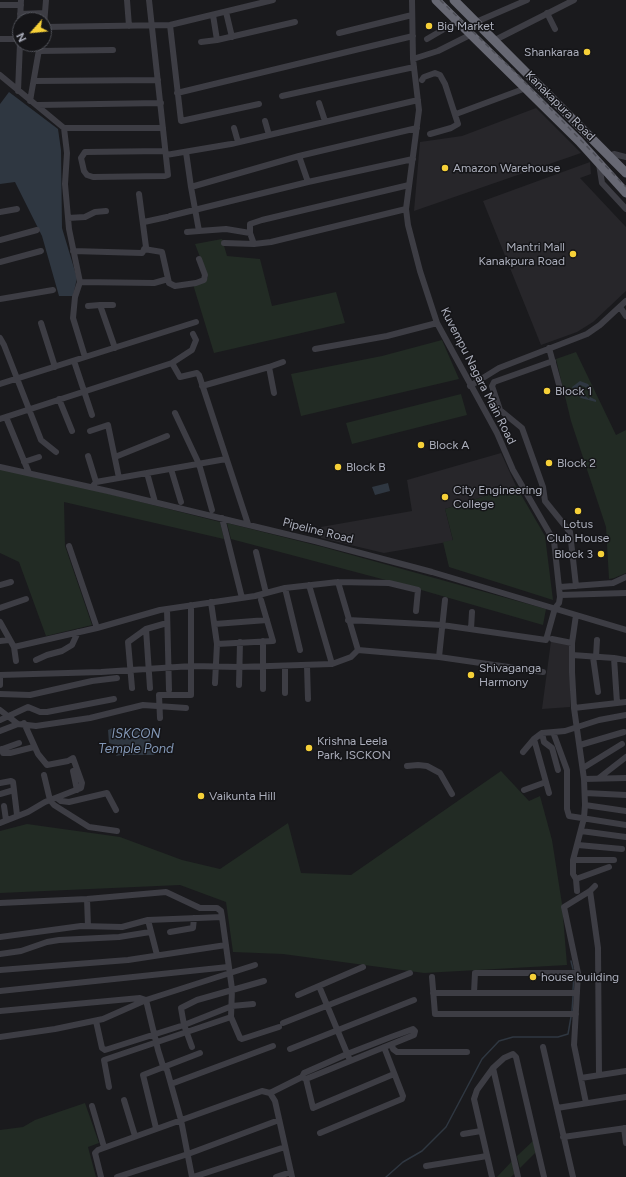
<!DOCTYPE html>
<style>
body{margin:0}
#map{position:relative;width:626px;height:1177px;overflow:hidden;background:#1a1a1d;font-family:Figtree,sans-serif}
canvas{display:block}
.north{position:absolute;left:12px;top:12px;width:40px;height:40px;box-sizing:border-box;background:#151518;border:1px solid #51535a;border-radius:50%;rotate:243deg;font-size:11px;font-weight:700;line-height:16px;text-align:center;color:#acafbc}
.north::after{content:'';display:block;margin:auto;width:14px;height:18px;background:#f6d038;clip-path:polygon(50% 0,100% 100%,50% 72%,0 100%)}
</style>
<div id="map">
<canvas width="626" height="1177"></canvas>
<div class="north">N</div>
</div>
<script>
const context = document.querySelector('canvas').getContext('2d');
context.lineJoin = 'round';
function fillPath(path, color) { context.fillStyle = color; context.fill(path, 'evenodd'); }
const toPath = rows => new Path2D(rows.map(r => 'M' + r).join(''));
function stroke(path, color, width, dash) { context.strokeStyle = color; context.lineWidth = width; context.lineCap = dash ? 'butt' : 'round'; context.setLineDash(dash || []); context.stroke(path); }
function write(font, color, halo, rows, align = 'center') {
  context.font = font + ' Figtree,sans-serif'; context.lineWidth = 3; context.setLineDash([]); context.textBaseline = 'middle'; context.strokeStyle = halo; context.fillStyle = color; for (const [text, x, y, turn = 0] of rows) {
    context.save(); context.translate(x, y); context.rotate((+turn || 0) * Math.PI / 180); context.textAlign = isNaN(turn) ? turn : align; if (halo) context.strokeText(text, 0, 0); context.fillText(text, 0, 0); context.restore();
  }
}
const built = toPath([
 [536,108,581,153,414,211,420,142,462,136],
 [590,162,591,174,580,178,626,227,626,291,593,322,577,332,541,345,483,201],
 [501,453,516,486,445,509,453,541,384,553,321,538,321,527,412,511,407,480],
 [551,641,571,642,570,707,542,709]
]);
const green = toPath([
 [222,239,227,256,260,259,272,306,336,292,345,323,214,353,192,281,208,278,195,244],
 [442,340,459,379,301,416,291,374,382,356],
 [576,352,616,435,626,430,626,573,614,578,609,579,606,527,571,421,556,359],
 [461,394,467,415,352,444,346,423],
 [0,468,58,481,220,522,224,539,64,502,65,546,92,625,46,636,19,562,0,553],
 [516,486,545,536,553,600,449,567,443,542,453,540,445,509],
 [227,523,323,547,546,609,543,625,397,583,231,539],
 [501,771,529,801,540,796,552,840,562,904,567,965,424,973,283,954,233,952,226,902,180,885,0,893,0,831,27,824,120,837,182,860,220,869,288,823,301,873,351,875],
 [85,1103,99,1143,88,1147,96,1177,0,1177,0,1130,23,1127,35,1120],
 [534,1140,536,1152,520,1168,517,1156],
 [513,1160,516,1172,511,1177,497,1177]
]);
const water = toPath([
 [9,92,58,129,61,150,62,228,77,278,73,296,59,296,42,236,15,182,0,184,0,104],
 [580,381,588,384,592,390,580,385,576,389,589,399,590,397,596,400,596,402,581,398,575,393,572,387],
 [388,483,390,491,375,495,372,487],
 [113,728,151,728,150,749,155,755,121,755,116,756,119,751,118,746,109,743,108,730]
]);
const stream = toPath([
 [571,961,573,969],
 [573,990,574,975],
 [572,1011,573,996],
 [386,1177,403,1162,422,1151,446,1127,482,1059,499,1041,513,1037,558,1037,568,1034,571,1017]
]);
const minor = toPath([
 [127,0,129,26],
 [149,0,168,175,165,176,93,177,87,175,84,171,81,158,85,152,165,151],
 [0,5,21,5],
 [226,12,232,37],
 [547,13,555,29],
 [20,14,45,13],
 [20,20,21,0],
 [476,22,527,0],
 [44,25,46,0],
 [170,25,181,121,259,104],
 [44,27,170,25,273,0],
 [339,33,412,15],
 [0,39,20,39],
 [427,39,458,21],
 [217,40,295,22],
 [495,40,574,0],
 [201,42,217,40,213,15],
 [39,51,113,50],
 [413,59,438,51,472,34],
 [0,75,64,128,163,128],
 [422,80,424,77,435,73,440,75,445,84,458,124,451,128,430,134],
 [34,81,158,80],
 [18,91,20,43],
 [177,93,413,36],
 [282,96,414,67],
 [30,101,40,44],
 [319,103,325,121],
 [38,105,161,103],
 [456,114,526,88],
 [265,121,269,135],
 [64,128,67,153,65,184,69,229,80,282,154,283,168,279],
 [234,128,238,142],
 [186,152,191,187,199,231,187,232],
 [166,155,231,144,418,100],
 [299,156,417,128],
 [610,157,614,154,626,157],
 [599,164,602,183,626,209],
 [191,187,299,156,308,182],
 [406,209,271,242,254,244,250,233,250,224,262,220,409,185],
 [0,212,17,209],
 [170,216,308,182,413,159],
 [68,218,85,217,95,212,106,211],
 [144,222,167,217],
 [199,231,226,229,250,233],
 [0,240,37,230],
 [224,243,254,244],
 [144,249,162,252,169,283,175,286,196,283,204,280,205,275,199,259],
 [73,251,142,253,146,247,139,194],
 [0,262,41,251],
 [80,282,75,297,73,318,85,357],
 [0,299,53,290],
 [100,305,113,305],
 [88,306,100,305,115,348],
 [620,307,626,316],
 [41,323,55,367],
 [0,338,4,345,41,440,56,452],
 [549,348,561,392],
 [315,349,387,336,437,323],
 [74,361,92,415],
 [553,361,494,382,492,386,500,410,522,428,543,487,545,501,570,532,576,586],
 [172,363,180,377,197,373,199,375,248,524],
 [0,384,196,322],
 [202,386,269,367],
 [470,386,499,368,587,334,600,325,626,301],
 [274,393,269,367,283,362],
 [59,399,72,431],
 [175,413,199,464,212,510],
 [6,417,29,473],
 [0,419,172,363,192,350,196,340,193,334],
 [90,431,108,425,119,478],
 [88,456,96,482],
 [115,457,167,436],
 [24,462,39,457],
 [0,467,108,491,315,541,432,572,626,630],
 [171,469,181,502],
 [147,473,155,502],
 [92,487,96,482,226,459],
 [222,518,242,598],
 [69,546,97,628],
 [256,552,266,593],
 [338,582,358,650],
 [0,585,11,582],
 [309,585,332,664],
 [560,587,613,583,626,577],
 [285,588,300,650],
 [561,595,626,593],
 [211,602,217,644,215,683],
 [0,608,26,599],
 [167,609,169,690],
 [576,615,572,643,572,672,574,708,584,779,585,805,584,818,573,860,573,874,576,879,609,867],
 [348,620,442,625,546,640,555,608,559,603,560,597,554,541,513,470,497,433,437,323,420,271,408,225,406,209,419,110,413,59,412,0],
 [0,622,14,647,16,661],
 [215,624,267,620],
 [146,629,150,688],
 [471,629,472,612],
 [552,639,572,643],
 [0,641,9,640],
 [217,644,273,641,261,600],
 [14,647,97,628,160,610,255,596,285,588,338,582,389,583,418,590,416,611],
 [572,655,614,658,617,703],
 [439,657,445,600],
 [593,657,598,692],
 [596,657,597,640],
 [614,658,626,660],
 [36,660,47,655,62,651,72,645,78,632],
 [285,666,285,693],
 [307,666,308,699],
 [0,685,0,675,101,672,192,666,239,667,332,664,351,657,358,650,439,657,543,672],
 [239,685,240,642],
 [132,688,128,642,146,629,167,623],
 [263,689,263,641],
 [0,694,30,695,92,681,117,678],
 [574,708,626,702],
 [0,710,18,724,36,726,90,718,143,705,186,708],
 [160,718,159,695,191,695,191,605],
 [0,720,28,707,40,712,47,712,114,699],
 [0,731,18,724],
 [553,732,567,770,567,809,569,816,626,825],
 [542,733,544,742,552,748,558,770],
 [534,739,549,793],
 [580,745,624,732],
 [2,749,3,753,10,753,34,747],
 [0,750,19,743],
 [523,752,534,739,542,733,565,731,599,720,626,715],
 [407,766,418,765,427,766,440,773,452,794],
 [583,768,622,744],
 [73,771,77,790],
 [44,775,50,800,54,805,89,827,117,831],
 [599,778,626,757],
 [584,779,626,778],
 [0,783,11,781,13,782,14,790],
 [524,790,546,782],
 [585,793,626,795],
 [0,794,14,790,17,815],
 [57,798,61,801,69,802,107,793,116,810],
 [585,805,626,811],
 [4,806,6,820],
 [0,823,28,812,45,802,81,788,82,783,73,758,68,761,47,765,38,754,24,723],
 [581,831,626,837],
 [578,845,622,849],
 [573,860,614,860],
 [576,879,577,891],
 [590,891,598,948,599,1075],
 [87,899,88,926],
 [0,903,87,899,166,892,200,908,217,908,221,911,222,917],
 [148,920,157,955],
 [170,932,193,928,194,918],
 [0,937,81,926,122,927,148,920,222,917,232,989,231,1017,240,1038,242,1039,279,1027],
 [0,954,21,951,47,942,59,940,119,937,150,932],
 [0,970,128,960,226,945],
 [432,977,435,1014,576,1014],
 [319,986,349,1058],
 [0,991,228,967],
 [433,993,577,993],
 [474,993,475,973,578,973],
 [298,995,363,967],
 [0,1011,140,998,146,1000,158,1050,163,1066,167,1070,181,1120,192,1177],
 [96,1021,102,1048,105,1050,184,1025,232,1006,253,1004],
 [283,1023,410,973],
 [0,1037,55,1029,103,1019,146,1000,255,965],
 [392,1044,393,1049,397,1052,467,1052],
 [192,1047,184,1025,181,1008,197,1000,264,981],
 [543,1047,573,1177],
 [290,1049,414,1000],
 [493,1068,518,1177],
 [581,1078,626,1071],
 [306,1079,313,1108,394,1074],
 [171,1084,273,1046],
 [109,1087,104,1060,231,1017],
 [270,1093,302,1077,306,1079,414,1035,415,1031,413,1029,391,1037,347,1054,304,1073,302,1077],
 [124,1100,135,1136],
 [586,1103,574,1045,578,973,564,907,590,891,595,886],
 [92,1106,104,1147],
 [557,1108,626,1097],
 [156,1128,143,1075,200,1053],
 [624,1128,626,1143],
 [320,1133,402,1099,403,1096,384,1047],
 [463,1134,481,1131],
 [563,1137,626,1128],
 [426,1166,487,1156],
 [101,1177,95,1153,98,1150,262,1091,270,1093,275,1101,292,1177],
 [117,1177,188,1154,279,1120],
 [193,1177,285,1147],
 [276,1177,291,1172],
 [492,1177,474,1099,477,1090,493,1068,504,1058,513,1054,516,1057,544,1177]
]);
const highway = toPath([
 [436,0,579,141,626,193],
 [454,0,626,173]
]);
const rail = toPath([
 [440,0,516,73,626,187]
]);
const markers = [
 [429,26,4,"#f6d038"],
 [587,52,4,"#f6d038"],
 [445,168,4,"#f6d038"],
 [573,254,4,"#f6d038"],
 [547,391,4,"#f6d038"],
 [421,445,4,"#f6d038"],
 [549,463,4,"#f6d038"],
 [338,467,4,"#f6d038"],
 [445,497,4,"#f6d038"],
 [578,511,4,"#f6d038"],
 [601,554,4,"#f6d038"],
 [471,675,4,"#f6d038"],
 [309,748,4,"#f6d038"],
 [201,796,4,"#f6d038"],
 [533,977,4,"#f6d038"]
];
const poiNames = [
 ["Big Market",437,26],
 ["Shankaraa",579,52,"right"],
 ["Amazon Warehouse",453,168],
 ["Mantri Mall",565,247,"right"],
 ["Kanakpura Road",565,261,"right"],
 ["Block 1",555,391],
 ["Block A",429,445],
 ["Block 2",557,463],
 ["Block B",346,467],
 ["City Engineering",453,490],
 ["College",453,504],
 ["Lotus",578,524,"center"],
 ["Club House",578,538,"center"],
 ["Block 3",593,554,"right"],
 ["Shivaganga",479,668],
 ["Harmony",479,682],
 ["Krishna Leela",317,741],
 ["Park, ISCKON",317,755],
 ["Vaikunta Hill",209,796],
 ["house building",541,977]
];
const streetNames = [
 ["Kanakapura Road",560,106,45],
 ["Kuvempu Nagara Main Road",478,376,63],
 ["Pipeline Road",318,531,14]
];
const waterNames = [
 ["ISKCON",136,734],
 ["Temple Pond",136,749]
];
fillPath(built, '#27262a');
fillPath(green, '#222b24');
fillPath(water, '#2f3741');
stroke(stream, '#2f3741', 1.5);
stroke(minor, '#3d3d44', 6);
stroke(highway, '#676873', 9);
stroke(rail, '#4e4f57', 1.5, [5, 4]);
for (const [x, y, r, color] of markers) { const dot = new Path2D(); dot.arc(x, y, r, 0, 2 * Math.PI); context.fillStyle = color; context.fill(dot); stroke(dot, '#151518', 1.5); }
write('12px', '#acafbc', '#151518', poiNames, 'left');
write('12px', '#acafbc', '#151518', streetNames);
write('italic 13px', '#8398b7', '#151518', waterNames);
</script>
